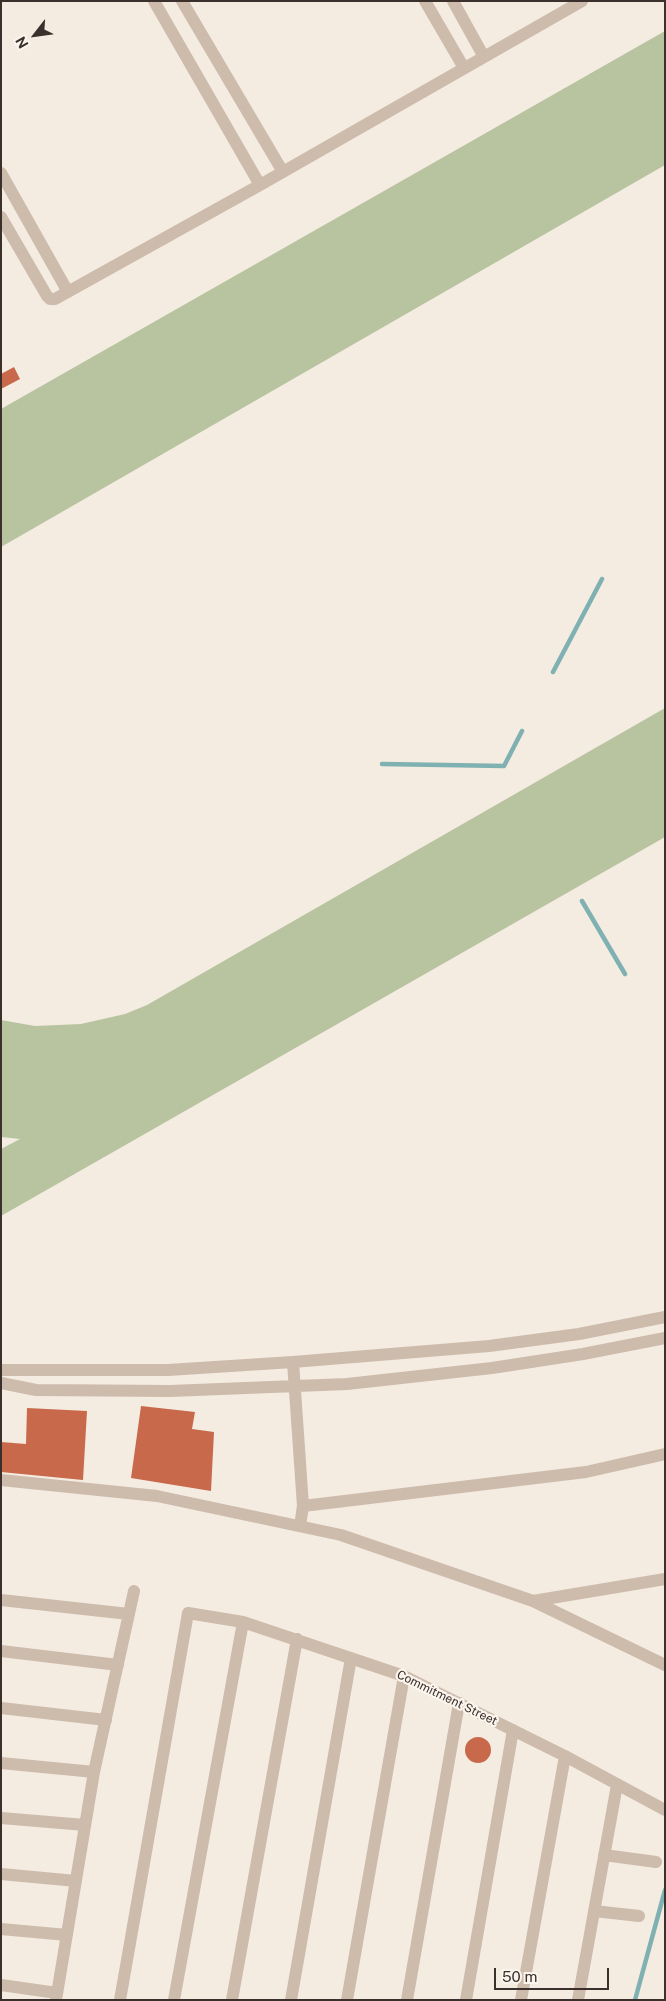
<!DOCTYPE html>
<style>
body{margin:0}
#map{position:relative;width:666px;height:2001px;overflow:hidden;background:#f4ebe1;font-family:"Public Sans",sans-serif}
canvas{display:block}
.frame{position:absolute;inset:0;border:2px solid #3b302b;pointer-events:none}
.north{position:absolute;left:10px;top:10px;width:50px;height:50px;-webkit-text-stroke:4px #fbf5ee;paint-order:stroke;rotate:240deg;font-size:14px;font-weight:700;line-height:20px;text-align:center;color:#3b302b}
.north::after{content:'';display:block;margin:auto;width:18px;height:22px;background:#3b302b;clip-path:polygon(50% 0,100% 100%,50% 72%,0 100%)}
.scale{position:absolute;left:494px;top:1968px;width:115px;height:22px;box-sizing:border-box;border:2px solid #3b302b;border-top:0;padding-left:6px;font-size:15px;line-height:18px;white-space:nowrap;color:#3b302b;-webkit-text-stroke:4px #fbf5ee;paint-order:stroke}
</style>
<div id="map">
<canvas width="666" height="2001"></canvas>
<div class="frame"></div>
<div class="north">N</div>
<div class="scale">50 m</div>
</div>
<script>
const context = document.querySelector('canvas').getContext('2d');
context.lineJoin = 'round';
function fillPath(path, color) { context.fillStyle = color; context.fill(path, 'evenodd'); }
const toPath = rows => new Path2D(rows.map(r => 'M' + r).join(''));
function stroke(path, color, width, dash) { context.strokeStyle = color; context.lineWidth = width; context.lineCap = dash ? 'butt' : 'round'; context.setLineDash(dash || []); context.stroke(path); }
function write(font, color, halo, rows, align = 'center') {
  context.font = font + ' "Public Sans",sans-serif'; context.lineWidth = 4.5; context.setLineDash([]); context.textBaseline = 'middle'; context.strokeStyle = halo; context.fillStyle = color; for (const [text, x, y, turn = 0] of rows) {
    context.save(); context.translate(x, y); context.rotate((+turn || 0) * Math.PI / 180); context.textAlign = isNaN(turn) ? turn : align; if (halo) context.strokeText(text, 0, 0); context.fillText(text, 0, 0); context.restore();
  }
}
const green = toPath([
 [665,31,665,165,1,547,1,409],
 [665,708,665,837,1,1216,1,1149,20,1139,1,1137,1,1020,35,1026,81,1024,125,1014,147,1005]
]);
const stream = toPath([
 [553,672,602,579],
 [382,764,504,766,522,731],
 [582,901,625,974],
 [635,2000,665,1890]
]);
const building = toPath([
 [14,367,20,379,1,389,1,374],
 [141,1406,195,1412,192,1429,214,1432,211,1491,131,1478],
 [27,1408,87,1411,83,1480,1,1472,1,1442,26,1444],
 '465 1750a13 13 0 1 1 26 0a13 13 0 1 1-26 0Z'
]);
const minor = toPath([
 [154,1,260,185],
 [182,1,283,172],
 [425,1,464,68],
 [453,1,484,57],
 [1,173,68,292],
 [1,217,47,296,50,299,55,299,260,185,582,1],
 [293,1362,303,1506,300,1526],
 [1,1370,168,1370,293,1362,489,1346,579,1334,665,1317],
 [1,1383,36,1390,170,1391,347,1384,492,1368,583,1354,665,1338],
 [1,1480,157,1496,341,1535,533,1601,665,1579],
 [303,1506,586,1472,665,1454],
 [1,1600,129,1614],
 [533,1601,665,1665],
 [1,1651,118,1665],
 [1,1708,106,1720],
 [1,1763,94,1772],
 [1,1818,85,1825],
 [604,1855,656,1862],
 [1,1874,76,1881],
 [594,1911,639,1916],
 [1,1929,67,1935],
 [1,1985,57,1993],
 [56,2000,94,1772,134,1591],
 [120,2000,188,1613,243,1622,404,1676,565,1756,665,1810],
 [174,2000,243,1622],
 [232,2000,297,1639],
 [291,2000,351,1658],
 [347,2000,404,1676],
 [407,2000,459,1703],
 [466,2000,513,1730],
 [521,2000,565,1756],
 [578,2000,617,1785]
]);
const streetNames = [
 ["Commitment Street",447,1698,26]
];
fillPath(green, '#b8c4a0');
stroke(stream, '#7fb0b2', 4.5);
fillPath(building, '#c8694b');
stroke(minor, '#cdbbac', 12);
write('12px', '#3b302b', '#fbf5ee', streetNames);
</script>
